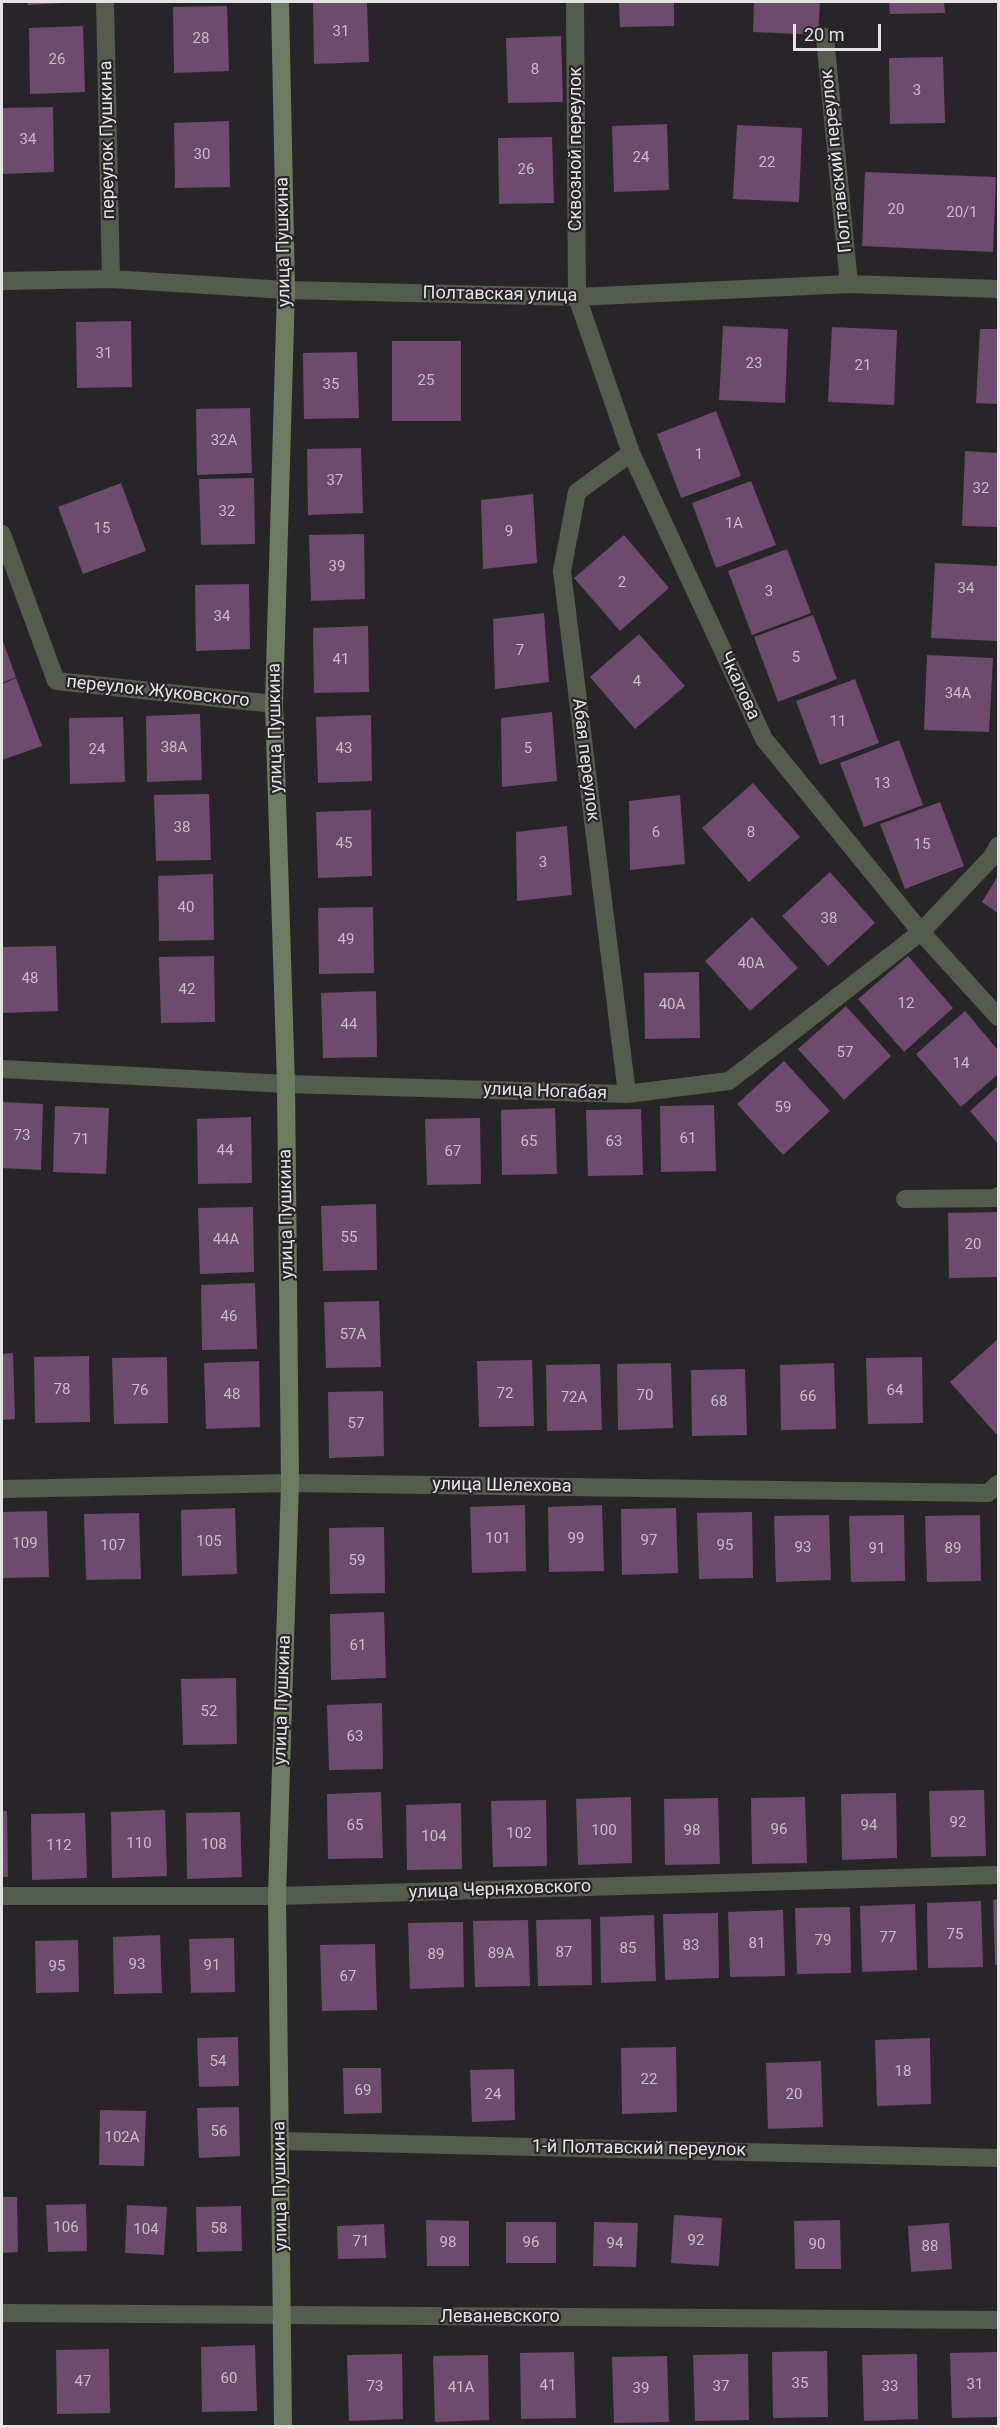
<!DOCTYPE html>
<meta charset="utf-8">
<style>
body{margin:0}
#map{position:relative;width:1000px;height:2428px;overflow:hidden;background:#282528;font-family:Roboto,sans-serif}
canvas{display:block}
.frame{position:absolute;inset:0;border:3px solid #e4e3e4;pointer-events:none}
.scale{position:absolute;left:793px;top:24px;width:88px;height:27px;box-sizing:border-box;border:3px solid #e4e3e4;border-top:0;padding-left:8px;font-size:18px;line-height:21px;white-space:nowrap;color:#e4e3e4;-webkit-text-stroke:4px #282528;paint-order:stroke}
</style>
<div id="map">
<canvas width="1000" height="2428"></canvas>
<div class="frame"></div>
<div class="scale">20 m</div>
</div>
<script>
const context = document.querySelector('canvas').getContext('2d');
context.lineJoin = 'round';
function fillPath(path, color) { context.fillStyle = color; context.fill(path, 'evenodd'); }
const toPath = rows => new Path2D(rows.map(r => 'M' + r).join(''));
function stroke(path, color, width, dash) { context.strokeStyle = color; context.lineWidth = width; context.lineCap = dash ? 'butt' : 'round'; context.setLineDash(dash || []); context.stroke(path); }
function write(font, color, halo, rows, align = 'center') {
  context.font = font + ' Roboto,sans-serif'; context.lineWidth = 4.5; context.setLineDash([]); context.textBaseline = 'middle'; context.strokeStyle = halo; context.fillStyle = color; for (const [text, x, y, turn = 0] of rows) {
    context.save(); context.translate(x, y); context.rotate((+turn || 0) * Math.PI / 180); context.textAlign = isNaN(turn) ? turn : align; if (halo) context.strokeText(text, 0, 0); context.fillText(text, 0, 0); context.restore();
  }
}
const building = toPath([
 [27,2,65,2,66,3,28,5],
 [313,2,367,2,369,62,314,64],
 [619,2,674,2,674,26,620,27],
 [754,2,820,2,818,35,753,32],
 [889,2,944,2,945,13,890,14],
 [227,6,229,71,174,73,173,7],
 [83,26,85,92,30,94,29,28],
 [561,36,563,102,508,103,506,38],
 [943,57,945,123,890,124,889,58],
 [53,107,54,172,2,174,2,108],
 [229,121,230,187,175,188,174,123],
 [667,124,669,190,614,192,612,126],
 [737,125,802,128,799,202,733,199],
 [552,137,554,203,499,204,498,138],
 [865,172,996,177,993,252,862,246],
 [131,321,132,387,77,388,76,322],
 [723,326,788,329,785,403,719,400],
 [832,327,897,330,894,405,828,402],
 [980,329,998,329,998,404,976,403],
 [392,341,461,341,461,421,392,421],
 [357,352,359,418,304,419,303,353],
 [250,408,252,473,197,475,196,409],
 [716,411,741,476,681,498,657,434],
 [361,448,363,513,308,515,307,449],
 [965,451,998,453,998,527,962,526],
 [254,478,255,544,201,545,199,479],
 [751,481,776,545,716,568,692,503],
 [121,483,146,551,83,574,58,507],
 [533,494,537,563,483,569,481,500],
 [364,534,365,599,311,601,309,535],
 [624,535,669,588,620,631,574,578],
 [787,549,811,613,752,635,728,571],
 [935,563,998,566,997,641,931,638],
 [249,584,250,649,196,651,195,585],
 [544,613,549,682,495,689,493,619],
 [813,615,837,679,778,702,754,637],
 [368,626,369,692,314,693,313,628],
 [639,634,685,686,635,729,590,677],
 [2,639,16,677,2,683],
 [927,655,993,658,989,732,924,730],
 [16,678,42,746,2,760,2,684],
 [855,679,879,743,820,765,796,701],
 [552,712,557,781,502,787,501,718],
 [200,714,202,780,147,782,146,716],
 [371,715,372,781,318,783,316,717],
 [123,717,125,782,70,784,69,718],
 [899,740,923,805,864,827,840,763],
 [753,783,800,837,749,882,702,828],
 [209,794,211,860,156,861,154,795],
 [680,795,685,864,630,870,629,801],
 [940,802,964,866,905,889,880,824],
 [371,810,372,876,318,878,316,812],
 [567,826,572,895,517,901,516,832],
 [830,872,875,923,828,966,782,916],
 [213,874,214,940,159,941,158,876],
 [998,876,998,913,982,902],
 [373,907,374,973,319,974,318,908],
 [752,917,798,968,750,1011,705,961],
 [56,946,58,1011,3,1013,2,947],
 [214,956,215,1022,161,1023,159,957],
 [908,956,953,1008,904,1052,858,999],
 [699,972,700,1038,645,1039,644,973],
 [376,991,377,1057,323,1058,321,993],
 [846,1006,891,1056,844,1100,798,1049],
 [965,1011,998,1050,998,1074,961,1107,916,1054],
 [784,1061,830,1111,783,1155,737,1104],
 [998,1086,998,1144,970,1111],
 [2,1102,43,1104,41,1170,2,1168],
 [714,1105,716,1171,661,1172,660,1106],
 [55,1106,109,1108,106,1174,53,1172],
 [555,1108,557,1174,502,1175,501,1110],
 [641,1109,643,1175,588,1176,586,1110],
 [251,1117,252,1183,198,1184,197,1119],
 [480,1118,481,1184,427,1185,425,1119],
 [376,1204,377,1270,323,1271,321,1206],
 [253,1207,254,1272,200,1274,198,1208],
 [998,1212,998,1277,949,1278,948,1213],
 [255,1283,257,1349,202,1350,201,1285],
 [379,1301,381,1367,326,1368,324,1302],
 [998,1339,998,1432,996,1434,950,1382],
 [13,1353,15,1419,2,1420,2,1354],
 [89,1356,90,1422,35,1423,34,1357],
 [167,1357,168,1423,114,1424,112,1358],
 [922,1357,923,1423,868,1424,866,1358],
 [532,1360,534,1426,479,1427,477,1361],
 [259,1361,260,1427,206,1429,204,1363],
 [671,1363,673,1428,618,1430,617,1364],
 [834,1363,836,1429,781,1430,780,1365],
 [600,1364,602,1430,547,1431,546,1365],
 [745,1369,747,1435,692,1436,691,1370],
 [383,1391,384,1456,329,1458,328,1392],
 [525,1505,526,1571,472,1573,470,1507],
 [602,1505,604,1571,549,1572,548,1507],
 [235,1508,237,1574,182,1576,181,1510],
 [676,1508,678,1573,622,1575,621,1509],
 [47,1511,49,1577,2,1578,2,1512],
 [752,1512,753,1578,699,1579,697,1513],
 [139,1513,141,1579,86,1580,84,1514],
 [829,1515,831,1580,776,1582,774,1516],
 [904,1515,905,1581,851,1582,849,1516],
 [980,1515,981,1581,927,1582,925,1516],
 [384,1527,385,1593,330,1594,329,1528],
 [384,1612,386,1678,331,1680,330,1614],
 [236,1678,237,1744,183,1745,181,1679],
 [382,1703,383,1769,329,1770,327,1705],
 [984,1790,986,1856,931,1857,929,1791],
 [381,1792,383,1858,328,1859,327,1794],
 [896,1793,897,1858,842,1860,841,1794],
 [631,1797,632,1863,578,1865,576,1799],
 [805,1797,807,1863,752,1864,751,1798],
 [718,1798,720,1864,665,1865,664,1799],
 [546,1800,547,1866,493,1867,491,1801],
 [461,1803,462,1869,407,1870,406,1805],
 [165,1810,167,1876,112,1878,111,1812],
 [2,1811,7,1811,8,1877,2,1877],
 [240,1812,242,1877,187,1879,186,1813],
 [85,1813,87,1878,32,1880,31,1814],
 [998,1899,998,1965,995,1965,993,1900],
 [981,1901,983,1967,928,1968,927,1903],
 [915,1904,917,1970,862,1972,860,1906],
 [850,1907,851,1973,797,1974,795,1908],
 [783,1910,785,1976,730,1977,728,1912],
 [718,1913,719,1978,665,1980,663,1914],
 [654,1915,656,1981,601,1983,600,1917],
 [591,1919,592,1985,538,1986,536,1920],
 [528,1920,530,1986,475,1987,473,1921],
 [463,1922,464,1987,410,1989,408,1923],
 [160,1935,162,1993,114,1994,113,1937],
 [234,1938,235,1992,191,1993,189,1939],
 [78,1940,79,1992,36,1993,35,1941],
 [375,1944,377,2010,322,2011,320,1945],
 [238,2037,239,2086,199,2087,197,2038],
 [930,2038,931,2104,877,2106,875,2040],
 [676,2047,677,2112,622,2114,621,2048],
 [821,2061,823,2127,768,2129,766,2063],
 [343,2068,381,2068,382,2113,344,2114],
 [514,2069,515,2120,472,2122,470,2070],
 [239,2107,240,2156,199,2158,197,2108],
 [100,2110,146,2111,144,2166,99,2165],
 [2,2197,17,2197,18,2252,2,2253],
 [86,2204,87,2251,48,2252,46,2205],
 [127,2205,167,2207,164,2255,125,2253],
 [241,2206,242,2251,197,2252,196,2207],
 [674,2215,722,2218,719,2266,671,2263],
 [426,2220,469,2221,469,2266,427,2266],
 [840,2220,841,2269,795,2269,794,2221],
 [506,2222,556,2222,556,2263,506,2263],
 [594,2222,638,2223,636,2267,593,2266],
 [949,2223,952,2269,911,2272,908,2226],
 [384,2224,386,2258,338,2259,337,2226],
 [255,2345,257,2411,202,2412,201,2347],
 [109,2349,110,2413,57,2414,56,2350],
 [827,2351,828,2417,773,2418,772,2352],
 [574,2352,576,2418,521,2419,520,2353],
 [998,2352,998,2417,952,2418,950,2353],
 [402,2354,403,2419,349,2421,347,2355],
 [748,2354,749,2420,695,2421,693,2355],
 [917,2354,918,2419,864,2421,862,2355],
 [488,2355,489,2420,435,2422,433,2356],
 [667,2356,669,2422,614,2423,612,2357]
]);
const street = toPath([
 [105,2,111,279],
 [575,2,577,297,631,453,764,739,921,932,998,1017],
 [825,37,849,284],
 [2,281,111,279,286,290,577,297,849,284,998,289],
 [2,534,56,681,274,704],
 [2,1069,286,1084,627,1094,729,1081,921,932,992,857,998,846],
 [627,1094,562,571,577,492,631,453],
 [905,1199,996,1198,998,1196],
 [2,1489,290,1483,988,1493,998,1484],
 [2,1896,277,1896,998,1875],
 [280,2141,998,2158],
 [2,2313,998,2320]
]);
const secondary = toPath([
 [280,2,286,290,274,704,286,1084,290,1483,277,1896,283,2426]
]);
const numberNames = [
 ["31",341,32],
 ["28",201,39],
 ["26",57,60],
 ["8",535,70],
 ["3",917,91],
 ["34",28,140],
 ["30",202,155],
 ["24",641,158],
 ["22",767,163],
 ["26",526,170],
 ["20",896,210],
 ["20/1",962,213],
 ["31",104,354],
 ["23",754,364],
 ["21",863,366],
 ["25",426,381],
 ["35",331,385],
 ["32А",224,441],
 ["1",699,455],
 ["37",335,481],
 ["32",981,489],
 ["32",227,512],
 ["1А",734,524],
 ["15",102,529],
 ["9",509,532],
 ["39",337,567],
 ["2",622,583],
 ["34",966,589],
 ["3",769,592],
 ["34",222,617],
 ["7",520,651],
 ["5",796,658],
 ["41",341,660],
 ["4",637,682],
 ["34А",958,694],
 ["11",838,722],
 ["38А",174,748],
 ["43",344,749],
 ["5",528,749],
 ["24",97,750],
 ["13",882,784],
 ["38",182,828],
 ["6",656,833],
 ["8",751,833],
 ["45",344,844],
 ["15",922,845],
 ["3",543,863],
 ["40",186,908],
 ["38",829,919],
 ["49",346,940],
 ["40А",751,964],
 ["48",30,979],
 ["42",187,990],
 ["12",906,1004],
 ["40А",672,1005],
 ["44",349,1025],
 ["57",845,1053],
 ["14",961,1064],
 ["59",783,1108],
 ["73",22,1136],
 ["61",688,1139],
 ["71",81,1140],
 ["65",529,1142],
 ["63",614,1142],
 ["44",225,1151],
 ["67",453,1152],
 ["55",349,1238],
 ["44А",226,1240],
 ["20",973,1245],
 ["46",229,1317],
 ["57А",353,1335],
 ["78",62,1390],
 ["76",140,1391],
 ["64",895,1391],
 ["72",505,1394],
 ["48",232,1395],
 ["70",645,1396],
 ["66",808,1397],
 ["72А",574,1398],
 ["68",719,1402],
 ["57",356,1424],
 ["101",498,1539],
 ["99",576,1539],
 ["97",649,1541],
 ["105",209,1542],
 ["109",25,1544],
 ["107",113,1546],
 ["95",725,1546],
 ["93",803,1548],
 ["91",877,1549],
 ["89",953,1549],
 ["59",357,1561],
 ["61",358,1646],
 ["52",209,1712],
 ["63",355,1737],
 ["92",958,1823],
 ["65",355,1826],
 ["94",869,1826],
 ["96",779,1830],
 ["100",604,1831],
 ["98",692,1831],
 ["102",519,1834],
 ["104",434,1837],
 ["110",139,1844],
 ["108",214,1845],
 ["112",59,1846],
 ["75",955,1935],
 ["77",888,1938],
 ["79",823,1941],
 ["81",757,1944],
 ["83",691,1946],
 ["85",628,1949],
 ["87",564,1953],
 ["89А",501,1954],
 ["89",436,1955],
 ["93",137,1965],
 ["91",212,1966],
 ["95",57,1967],
 ["67",348,1977],
 ["54",218,2062],
 ["18",903,2072],
 ["22",649,2080],
 ["69",363,2091],
 ["24",493,2095],
 ["20",794,2095],
 ["56",219,2132],
 ["102А",122,2138],
 ["106",66,2228],
 ["58",219,2229],
 ["104",146,2230],
 ["92",696,2241],
 ["71",361,2242],
 ["98",448,2243],
 ["96",531,2243],
 ["94",615,2244],
 ["90",817,2245],
 ["88",930,2247],
 ["60",229,2379],
 ["47",83,2382],
 ["35",800,2384],
 ["31",975,2385],
 ["41",548,2386],
 ["73",375,2387],
 ["37",721,2387],
 ["33",890,2387],
 ["41А",461,2388],
 ["39",641,2389]
];
const streetNames = [
 ["переулок Пушкина",108,140,-91],
 ["Сквозной переулок",576,149,-90],
 ["Полтавский переулок",837,161,-96],
 ["улица Пушкина",284,242,-91],
 ["Полтавская улица",500,295,1],
 ["Чкалова",739,686,65],
 ["переулок Жуковского",158,692,6],
 ["улица Пушкина",276,728,-91],
 ["Абая переулок",585,760,83],
 ["улица Ногабая",545,1092,2],
 ["улица Пушкина",287,1214,-91],
 ["улица Шелехова",502,1486,1],
 ["улица Пушкина",283,1700,-88],
 ["улица Черняховского",500,1890,-2],
 ["1-й Полтавский переулок",639,2149,1],
 ["улица Пушкина",281,2186,-91],
 ["Леваневского",500,2317]
];
fillPath(building, '#6c4b6c');
stroke(street, '#545d4d', 18);
stroke(secondary, '#6d7c61', 18);
write('15px', '#c6bdc6', null, numberNames);
write('18px', '#e4e3e4', '#282528', streetNames);
</script>
